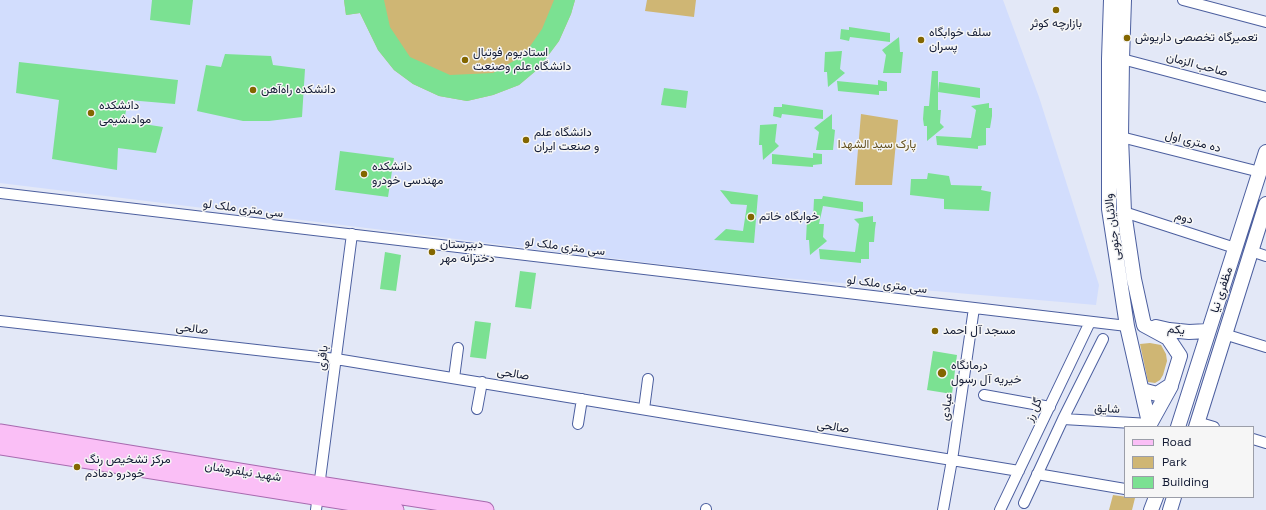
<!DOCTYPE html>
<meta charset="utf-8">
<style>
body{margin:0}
#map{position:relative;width:1266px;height:510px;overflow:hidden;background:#e3e8f7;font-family:"Space Grotesk",sans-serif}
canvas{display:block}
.legend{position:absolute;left:1124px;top:426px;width:130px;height:72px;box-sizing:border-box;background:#f6f6f6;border:1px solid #9b9ea9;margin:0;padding:5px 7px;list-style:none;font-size:12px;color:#131b35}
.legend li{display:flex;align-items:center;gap:8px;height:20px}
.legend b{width:20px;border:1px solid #9b9ea9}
</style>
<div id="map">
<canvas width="1266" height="510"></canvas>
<ul class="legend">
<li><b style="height:5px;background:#fabff6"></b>Road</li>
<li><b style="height:11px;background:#cfb674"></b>Park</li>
<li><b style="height:11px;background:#7be192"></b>Building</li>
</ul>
</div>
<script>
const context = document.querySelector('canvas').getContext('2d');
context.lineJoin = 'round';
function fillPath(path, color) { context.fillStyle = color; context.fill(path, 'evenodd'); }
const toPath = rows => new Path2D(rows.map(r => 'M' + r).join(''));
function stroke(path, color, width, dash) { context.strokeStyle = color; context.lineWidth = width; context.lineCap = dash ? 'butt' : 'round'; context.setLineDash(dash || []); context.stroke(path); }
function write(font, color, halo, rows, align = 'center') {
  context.font = font + ' "Space Grotesk",Vazirmatn,sans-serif'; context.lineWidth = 3; context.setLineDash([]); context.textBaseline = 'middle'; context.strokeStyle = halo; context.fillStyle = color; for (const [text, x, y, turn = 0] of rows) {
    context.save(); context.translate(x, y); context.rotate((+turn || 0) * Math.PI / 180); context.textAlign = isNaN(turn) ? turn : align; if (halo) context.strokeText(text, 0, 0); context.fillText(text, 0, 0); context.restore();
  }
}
const built = toPath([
 [0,0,1003,0,1039,97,1099,285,1096,305,749,275,0,183]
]);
const green = toPath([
 [344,0,575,0,571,14,559,41,538,69,519,85,493,95,467,101,439,96,413,84,394,70,378,50,360,13,346,15],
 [647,0,696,0,694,17,645,11],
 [861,114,898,120,892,185,855,185],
 [1150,343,1161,345,1166,354,1167,361,1163,375,1160,380,1155,383,1148,382,1140,344],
 [1113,495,1135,498,1132,510,1109,510]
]);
const building = toPath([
 [152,0,193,0,190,25,150,20],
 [344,0,384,0,390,27,410,57,450,75,493,73,524,55,542,29,554,0,575,0,571,14,559,41,538,69,519,85,493,95,467,101,439,96,413,84,394,70,378,50,360,13,346,15],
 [849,27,890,33,890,42,850,37,849,41,840,39,841,29,849,30],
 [899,37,900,52,903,52,901,73,883,73,886,55,882,50],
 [842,51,840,69,845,73,828,87,827,72,824,72,825,52],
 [225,54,271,56,273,65,305,69,302,117,269,121,243,121,197,111,206,65,221,67],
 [19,62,178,80,175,104,128,100,124,121,163,127,156,153,118,148,117,170,52,159,59,100,16,93],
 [932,71,938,71,938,110,941,110,940,123,944,127,927,141,927,126,924,126,923,119,924,106,929,106],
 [878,80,887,82,887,91,879,91,879,95,838,91,837,81,878,85],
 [939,82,980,88,980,98,938,92],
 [664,88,688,91,686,108,661,105],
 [989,103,989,108,992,108,992,116,990,128,986,128,986,145,978,146,978,149,937,145,936,136,971,138,976,110,971,106],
 [782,104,823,110,823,119,782,114,781,118,773,116,774,107,782,107],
 [832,114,832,129,835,130,833,150,816,150,819,132,814,128],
 [777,124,775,142,779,146,763,160,762,145,759,145,760,125],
 [340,151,394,158,388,197,335,190],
 [813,153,822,154,822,164,813,165,813,167,772,164,772,154,813,158],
 [928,173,949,176,951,185,982,186,981,190,991,192,989,211,944,209,944,199,910,195,911,179,927,179],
 [720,190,758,195,754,243,714,240,726,229,743,231,747,205,731,204],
 [823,196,863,202,863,212,823,206,819,224,824,224,823,237,827,241,810,255,809,240,806,240,807,219,813,219,814,199,822,199],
 [873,216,873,222,876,222,875,229,874,242,869,242,869,259,861,259,861,263,820,259,819,249,855,252,859,224,854,219],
 [385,252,401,255,396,291,380,289],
 [520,271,536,273,531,309,515,307],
 [475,321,491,323,486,359,470,357],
 [933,351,957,355,952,394,927,390]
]);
const minor = toPath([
 [1183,0,1266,22],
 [1122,59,1266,97],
 [1121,137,1260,172],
 [0,193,1127,326],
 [1124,212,1235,248],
 [1251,251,1266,256],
 [0,321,336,359,1019,471],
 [1224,334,1266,347],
 [454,378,458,348],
 [984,395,1050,407],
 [477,409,482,382],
 [644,409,648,379],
 [1063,419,1150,424],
 [1197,422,1214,427],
 [578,424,582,399],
 [1253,439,1266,443],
 [1037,474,1125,489],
 [1024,503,1063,419,1103,339],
 [316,510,352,234],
 [706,510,706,509],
 [943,510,952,460,974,308],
 [1000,510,1090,322]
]);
const secondary = toPath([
 [1111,0,1109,59,1109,209,1127,326,1150,427],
 [1124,0,1122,59,1121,137,1124,212,1134,279,1144,325],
 [1156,327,1169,330,1189,332,1208,331],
 [1142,390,1157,394,1171,385,1180,356,1168,338,1144,325],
 [1150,424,1171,386],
 [1178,427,1266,152],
 [1196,427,1266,204],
 [1151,510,1156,497],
 [1170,510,1174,497]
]);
const primary = toPath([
 [0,432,319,484,486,510],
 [0,447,396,510]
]);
const markers = [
 [1056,10,4,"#836600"],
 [1127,38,4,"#836600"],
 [921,40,4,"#836600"],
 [465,60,4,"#836600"],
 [253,90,4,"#836600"],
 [91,113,4,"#836600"],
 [526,140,4,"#836600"],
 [364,174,4,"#836600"],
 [751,217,4,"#836600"],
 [432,252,4,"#836600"],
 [935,331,4,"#836600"],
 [942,373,5,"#836600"],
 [77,467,4,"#836600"]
];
const poiNames = [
 ["بازارچه کوثر",1056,24,"center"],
 ["سلف خوابگاه",929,33],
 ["پسران",929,47],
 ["تعمیرگاه تخصصی داریوش",1135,38],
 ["استادیوم فوتبال",473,53],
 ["دانشگاه علم وصنعت",473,67],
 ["دانشکده راه‌آهن",261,90],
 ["دانشکده",99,106],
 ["مواد،شیمی",99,120],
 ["دانشگاه علم",534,133],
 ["و صنعت ایران",534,147],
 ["دانشکده",372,167],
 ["مهندسی خودرو",372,181],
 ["خوابگاه خاتم",759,217],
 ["دبیرستان",440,245],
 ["دخترانه مهر",440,259],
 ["مسجد آل احمد",943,331],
 ["درمانگاه",951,366],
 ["خیریه آل رسول",951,380],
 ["مرکز تشخیص رنگ",85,460],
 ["خودرو دمادم",85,474]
];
const streetNames = [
 ["صاحب الزمان",1197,65,15],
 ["ده متری اول",1193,142,14],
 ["سی متری ملک لو",243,209,7],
 ["دوم",1184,218,18],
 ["والائیان جنوبی",1113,227,-97],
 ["سی متری ملک لو",565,247,7],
 ["سی متری ملک لو",887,285,7],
 ["مظفری نیا",1222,290,-72],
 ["صالحی",192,329,6],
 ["یکم",1176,330,6],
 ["باقری",323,358,-83],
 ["صالحی",513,374,9],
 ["عبادی",947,407,-82],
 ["شایق",1107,409,3],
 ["گل رز",1034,410,-65],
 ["صالحی",833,427,9],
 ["شهید نیلفروشان",243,472,9]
];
const parkNames = [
 ["پارک سید الشهدا",877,145]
];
fillPath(built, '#d2ddfd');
fillPath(green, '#cfb674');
fillPath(building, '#7be192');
stroke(minor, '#4c5f9f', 12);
stroke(secondary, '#4c5f9f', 16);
stroke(primary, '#a76aaf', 17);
stroke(minor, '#fff', 10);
stroke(secondary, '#fff', 14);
stroke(primary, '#fabff6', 15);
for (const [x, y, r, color] of markers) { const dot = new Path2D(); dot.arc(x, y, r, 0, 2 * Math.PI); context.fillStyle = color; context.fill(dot); stroke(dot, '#f6f6f6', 1.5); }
write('12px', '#131b35', '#f6f6f6', poiNames, 'left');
write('12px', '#131b35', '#f6f6f6', streetNames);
write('12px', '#635120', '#f6f6f6', parkNames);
</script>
